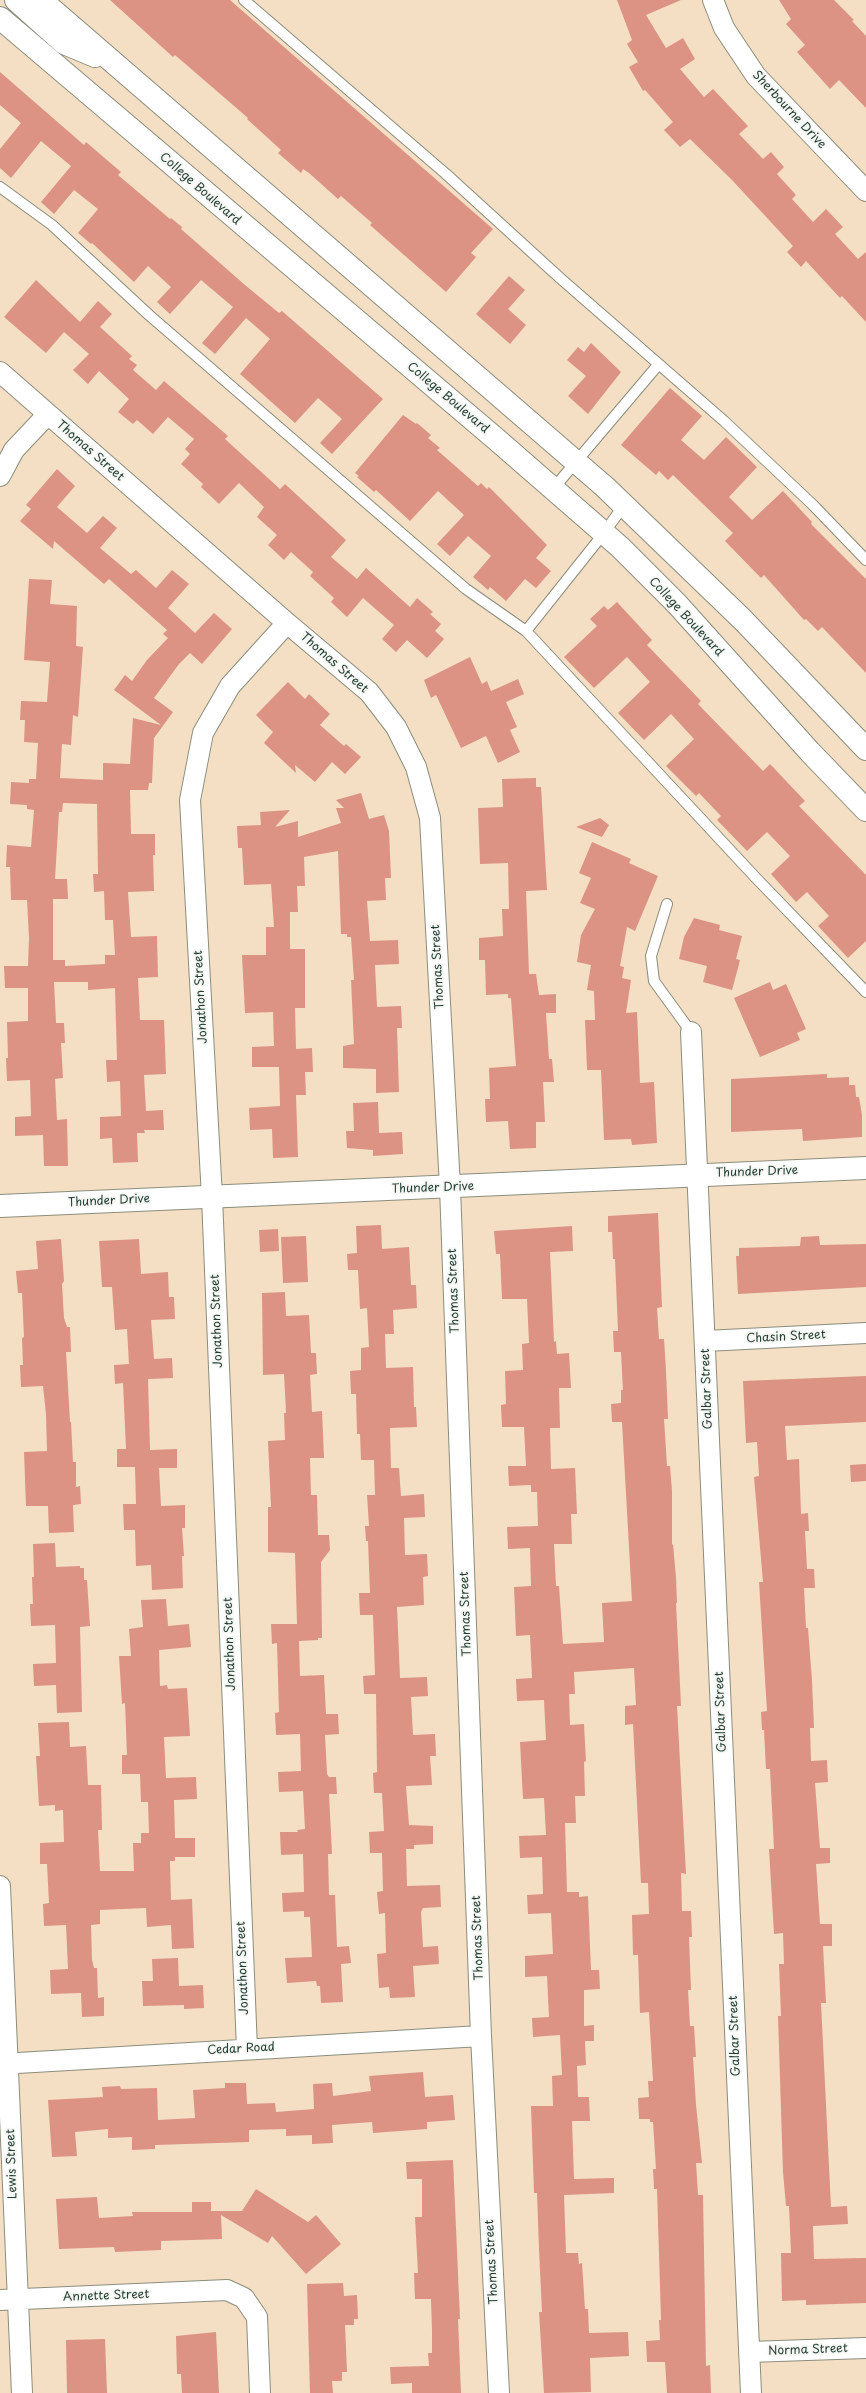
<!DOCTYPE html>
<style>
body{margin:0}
canvas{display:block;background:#f4dec4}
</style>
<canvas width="866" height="2393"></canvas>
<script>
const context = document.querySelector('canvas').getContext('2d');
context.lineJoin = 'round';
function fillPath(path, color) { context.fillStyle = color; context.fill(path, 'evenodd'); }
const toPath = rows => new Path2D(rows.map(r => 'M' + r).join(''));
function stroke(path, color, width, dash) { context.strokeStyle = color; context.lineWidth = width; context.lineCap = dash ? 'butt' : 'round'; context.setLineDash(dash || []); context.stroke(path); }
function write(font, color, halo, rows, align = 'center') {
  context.font = font + ' "Playpen Sans",sans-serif'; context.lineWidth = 3.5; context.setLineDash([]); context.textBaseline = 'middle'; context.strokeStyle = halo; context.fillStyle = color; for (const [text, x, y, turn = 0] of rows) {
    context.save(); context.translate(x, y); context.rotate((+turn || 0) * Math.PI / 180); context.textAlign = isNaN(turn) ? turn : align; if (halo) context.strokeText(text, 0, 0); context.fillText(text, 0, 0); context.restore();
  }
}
const building = toPath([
 [110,0,230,0,493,229,471,253,476,257,446,292,370,225,372,223,341,196,338,199,309,173,303,169,301,173,278,153,281,150,247,119,248,118,175,55,173,57],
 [617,0,681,0,646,15,666,48,683,38,695,59,680,69,704,97,713,89,748,126,739,134,763,159,771,152,784,167,777,174,796,195,792,199,813,222,826,209,843,227,835,234,858,259,866,252,866,322,842,296,840,298,806,261,801,267,787,252,793,246,732,180,690,139,680,147,664,130,673,122,645,90,643,91,629,67,638,62,627,44,632,40],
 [779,0,834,0,854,20,852,21,866,36,866,108,839,80,830,89,797,52,805,45,786,24,791,19],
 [0,72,84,145,86,142,121,172,118,175,170,219,171,218,182,227,181,229,245,285,279,313,282,311,383,399,332,454,320,443,342,419,318,398,295,423,240,374,270,339,246,318,215,354,202,343,233,307,201,280,170,314,157,302,171,287,148,266,134,282,92,243,91,244,78,233,98,209,74,190,54,214,41,202,71,166,41,141,11,178,0,168,0,149,21,123,0,105],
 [509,276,525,290,508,309,526,325,510,344,476,314],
 [36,280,80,322,98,301,112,314,100,327,132,356,129,359,137,365,133,370,156,390,164,381,228,436,225,439,280,489,285,484,346,540,331,557,357,579,366,568,410,607,417,598,433,612,430,614,441,624,435,631,444,639,427,658,407,640,396,652,382,639,394,625,363,598,347,617,331,602,334,598,310,576,313,572,291,552,284,560,268,545,277,535,257,517,264,507,239,483,219,504,201,487,203,484,181,464,190,454,185,449,194,439,168,417,153,434,137,420,133,424,118,412,129,399,99,371,88,384,73,370,89,354,64,332,46,353,4,317],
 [591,343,621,372,588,414,568,396,586,376,567,360,578,347,584,352],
 [670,388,702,416,681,440,704,460,726,437,757,467,729,497,752,520,783,491,812,522,811,524,866,579,866,673,822,627,818,631,806,619,804,620,764,575,761,578,725,541,733,533,673,475,668,480,659,471,656,475,621,445],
 [403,415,416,424,417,423,431,435,428,438,440,448,437,450,478,486,481,483,487,489,489,487,547,545,536,558,551,571,536,588,525,579,506,601,490,587,488,590,473,577,491,556,468,536,450,556,437,544,464,515,438,491,410,521,376,490,374,492,357,477,359,476,355,473],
 [57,469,75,486,57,507,87,533,103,516,117,528,100,548,131,574,136,570,156,588,172,570,189,584,168,608,195,633,214,613,232,629,202,664,190,653,179,664,154,698,173,712,154,738,152,783,149,783,148,790,130,790,131,834,155,834,155,855,153,855,154,891,128,892,131,937,157,936,158,977,138,978,140,1020,164,1020,166,1074,144,1075,146,1111,163,1110,164,1130,144,1130,145,1133,137,1133,138,1162,113,1163,112,1138,100,1139,100,1117,121,1116,120,1081,107,1082,106,1060,117,1060,115,988,88,990,88,982,54,982,56,1023,64,1023,65,1043,61,1043,63,1078,55,1079,57,1120,67,1119,68,1166,44,1166,43,1135,15,1136,15,1117,31,1116,30,1080,7,1081,6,1058,8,1058,7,1022,28,1021,28,988,5,988,4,966,28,966,29,938,27,900,11,900,10,867,6,867,7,845,31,847,34,810,27,809,27,805,10,804,11,782,29,783,29,779,36,779,38,743,24,742,25,720,20,720,21,701,47,702,50,662,24,660,29,579,52,580,50,604,77,606,76,646,83,647,78,717,73,715,71,745,62,744,60,778,103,780,103,763,130,764,133,718,161,725,114,690,125,675,132,681,147,660,168,638,163,634,167,630,109,579,104,584,54,541,53,549,20,521,31,509,26,505],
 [63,803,97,804,98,874,93,874,94,892,104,891,105,920,113,920,115,955,105,955,105,964,65,966,65,960,53,960,53,899,68,899,67,879,55,879,59,812,62,812],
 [617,602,652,640,647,645,701,701,698,704,763,771,770,764,805,801,799,806,866,875,866,941,848,958,818,926,829,916,807,892,796,902,771,874,790,856,767,832,747,851,717,820,721,816,699,793,696,796,666,766,694,739,671,714,644,740,618,713,650,682,627,657,594,688,564,657,597,626,590,619,604,606,608,610],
 [470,657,482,684,487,681,491,691,518,679,524,694,506,702,517,727,510,730,520,752,498,763,486,736,461,748,436,695,431,698,424,680],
 [288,682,305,699,309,694,330,714,320,725,344,746,346,744,361,757,345,774,332,762,315,782,295,765,296,773,264,743,273,732,256,715],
 [536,778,536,787,541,787,547,890,526,891,529,974,536,974,539,995,556,994,556,1013,546,1013,549,1059,552,1059,554,1082,543,1082,545,1122,536,1122,536,1148,510,1149,508,1121,486,1122,485,1099,490,1099,489,1068,516,1066,511,998,508,998,508,994,486,995,485,960,479,960,479,938,503,936,502,909,509,909,508,863,480,864,478,808,503,807,502,779],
 [361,793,369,819,384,815,389,831,391,878,385,878,386,900,367,901,370,941,398,940,399,964,375,965,377,1007,401,1006,402,1028,397,1028,399,1092,376,1093,376,1069,343,1068,343,1046,354,1044,351,980,354,980,351,937,347,937,347,934,341,934,338,851,304,857,305,886,297,886,298,912,290,912,290,949,305,949,305,1008,295,1008,296,1049,312,1048,313,1072,305,1072,306,1095,296,1095,298,1157,273,1158,272,1129,250,1130,249,1108,280,1106,279,1067,252,1067,252,1047,274,1046,273,1012,245,1013,242,955,266,955,266,927,274,927,271,884,244,885,242,848,238,848,237,826,261,825,260,812,290,810,275,827,298,821,298,837,341,823,336,808,344,808,336,800],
 [600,818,609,825,602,837,576,827],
 [592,842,631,859,629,863,658,876,635,931,627,927,620,966,624,967,622,978,631,980,626,1013,637,1012,640,1083,654,1082,657,1143,632,1145,631,1139,604,1140,601,1070,587,1070,585,1020,595,1020,594,991,587,990,591,965,577,962,581,935,595,909,580,903,591,878,579,873],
 [694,918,720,925,719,930,742,936,736,959,740,960,738,968,732,990,703,982,707,966,679,959,684,937],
 [770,982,773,990,786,984,806,1029,797,1033,800,1040,760,1057,734,998],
 [827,1074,827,1078,849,1077,849,1085,855,1085,856,1097,859,1097,862,1115,862,1137,803,1141,802,1129,731,1132,731,1079],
 [378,1102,379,1133,402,1132,403,1154,373,1156,373,1150,347,1148,346,1131,354,1131,353,1103],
 [658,1213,662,1307,657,1308,659,1339,664,1339,666,1371,668,1419,664,1419,667,1466,670,1466,672,1491,672,1545,673,1544,676,1578,677,1603,676,1603,681,1706,677,1706,686,1874,681,1873,682,1911,691,1911,692,1937,689,1937,691,1990,688,1990,690,2026,694,2026,696,2057,693,2057,696,2105,702,2163,696,2163,698,2195,703,2195,706,2366,710,2365,711,2393,667,2393,665,2362,647,2362,646,2341,660,2340,659,2320,661,2320,657,2189,654,2189,653,2169,656,2169,653,2122,650,2122,650,2119,639,2119,638,2098,649,2097,648,2081,653,2081,649,2012,640,2013,638,1955,633,1955,632,1915,649,1914,648,1883,641,1883,633,1724,625,1725,625,1706,636,1705,634,1668,574,1672,575,1694,569,1694,570,1725,584,1724,586,1761,584,1762,585,1796,575,1796,576,1823,565,1823,567,1892,579,1892,579,1897,588,1896,591,1970,599,1970,600,1989,584,1990,584,2026,594,2025,594,2041,585,2041,586,2065,577,2066,578,2097,589,2097,590,2121,572,2121,574,2179,614,2178,614,2193,564,2195,566,2253,578,2253,579,2264,582,2263,585,2309,588,2309,589,2333,628,2332,629,2356,590,2358,591,2392,544,2393,539,2312,542,2312,539,2249,537,2193,534,2193,531,2106,553,2106,552,2076,562,2075,560,2035,533,2037,532,2018,549,2017,547,1976,525,1977,525,1956,553,1954,551,1913,528,1914,527,1895,543,1894,542,1857,520,1858,519,1836,546,1835,544,1798,523,1799,520,1742,546,1740,544,1700,517,1701,516,1679,532,1678,530,1635,516,1636,514,1587,531,1586,530,1548,508,1549,507,1527,538,1526,537,1492,531,1492,531,1485,509,1486,508,1466,526,1466,524,1427,502,1427,501,1405,506,1404,505,1371,523,1370,522,1344,529,1343,527,1299,502,1299,500,1254,496,1254,494,1231,572,1226,573,1251,550,1252,554,1342,556,1341,557,1354,569,1353,571,1388,559,1388,560,1428,550,1428,551,1469,575,1468,577,1514,571,1514,572,1544,554,1544,556,1586,559,1586,563,1644,604,1642,602,1603,632,1601,622,1422,612,1422,611,1404,621,1403,621,1390,623,1390,621,1352,614,1352,613,1331,618,1331,615,1259,613,1259,612,1232,608,1232,608,1216],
 [381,1225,382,1249,409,1247,411,1285,416,1285,417,1308,393,1310,394,1334,385,1334,386,1368,413,1367,414,1407,416,1407,417,1427,390,1428,391,1468,399,1468,401,1496,424,1494,425,1517,404,1518,405,1555,427,1554,428,1576,423,1577,424,1605,397,1607,400,1678,427,1677,428,1696,411,1697,413,1735,435,1734,436,1756,430,1756,432,1785,406,1786,409,1825,433,1826,433,1844,414,1845,414,1849,406,1849,407,1886,440,1885,441,1907,423,1908,421,1912,423,1947,438,1946,439,1964,413,1966,415,1997,390,1998,389,1987,379,1988,377,1954,386,1953,385,1913,379,1914,377,1892,383,1891,382,1853,370,1853,369,1832,384,1831,382,1793,374,1793,373,1773,377,1772,376,1694,364,1694,363,1676,375,1675,373,1615,360,1615,359,1593,370,1593,368,1541,366,1541,365,1526,369,1526,367,1495,375,1495,374,1460,361,1460,360,1434,357,1434,356,1394,351,1394,350,1371,361,1370,361,1348,369,1347,367,1308,360,1309,358,1270,348,1270,347,1254,357,1253,356,1226],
 [278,1229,279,1251,260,1252,259,1230],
 [306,1236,308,1282,283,1283,281,1237],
 [819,1236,820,1245,866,1244,866,1287,738,1294,736,1256,739,1256,739,1248,800,1246,801,1237],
 [61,1239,64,1281,62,1284,64,1318,67,1327,70,1327,71,1352,66,1352,70,1422,71,1422,73,1462,76,1462,76,1487,80,1486,81,1504,73,1505,74,1532,49,1533,48,1506,26,1506,24,1452,47,1451,46,1414,43,1386,21,1387,20,1365,23,1365,22,1338,24,1337,22,1293,18,1293,16,1271,38,1269,36,1241],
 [139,1239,141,1274,168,1272,169,1297,174,1297,175,1319,151,1320,154,1359,172,1358,173,1378,148,1379,150,1450,177,1449,177,1468,159,1468,161,1506,185,1505,185,1528,182,1528,184,1556,182,1556,183,1588,152,1590,151,1565,136,1566,135,1530,124,1530,123,1504,136,1504,135,1467,117,1467,117,1449,126,1449,123,1383,115,1384,114,1365,129,1364,127,1329,115,1330,112,1287,102,1287,99,1241],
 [285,1292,286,1316,309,1315,311,1353,316,1353,317,1374,310,1375,312,1412,322,1411,324,1458,310,1458,311,1495,317,1495,318,1535,329,1535,330,1550,321,1562,322,1638,318,1638,318,1640,299,1641,300,1676,324,1675,326,1714,338,1714,339,1734,325,1735,327,1774,329,1777,336,1777,337,1794,329,1794,332,1854,328,1854,329,1895,335,1895,337,1947,349,1946,351,1963,341,1964,343,2002,321,2003,320,1986,317,1986,316,1981,287,1983,285,1958,312,1957,310,1917,304,1917,304,1911,283,1912,282,1893,304,1892,303,1854,281,1855,280,1832,298,1832,297,1830,305,1829,303,1791,279,1792,278,1772,301,1771,300,1734,276,1735,275,1713,279,1712,277,1643,272,1644,271,1624,297,1624,295,1553,268,1552,268,1507,271,1507,268,1441,285,1440,284,1413,286,1413,284,1374,263,1375,262,1293],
 [866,1376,866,1422,785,1426,787,1460,799,1459,801,1514,808,1513,809,1531,805,1531,807,1569,814,1569,815,1588,804,1588,806,1628,808,1628,812,1680,814,1728,810,1728,811,1761,827,1760,828,1782,815,1783,820,1848,830,1848,830,1863,816,1864,820,1924,832,1924,832,1946,823,1946,826,2003,821,2003,831,2207,847,2206,848,2224,813,2226,814,2259,866,2258,866,2303,806,2305,806,2300,782,2301,781,2253,791,2253,789,2206,786,2206,783,2172,778,2016,781,2016,779,1964,784,1964,783,1933,774,1934,769,1849,774,1849,770,1769,766,1769,764,1730,762,1730,761,1712,767,1711,759,1582,763,1582,754,1477,759,1476,757,1442,746,1443,743,1381],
 [866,1464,866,1481,851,1482,850,1465],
 [55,1543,56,1567,80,1566,80,1568,84,1568,84,1580,87,1580,90,1626,80,1627,82,1712,57,1713,56,1685,34,1686,33,1664,56,1663,55,1625,31,1626,30,1604,33,1604,32,1577,34,1577,33,1544],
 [166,1599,168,1626,189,1624,191,1647,159,1650,160,1686,167,1685,168,1689,187,1688,190,1736,164,1737,166,1778,196,1777,197,1799,174,1800,175,1838,195,1838,195,1857,175,1857,175,1861,170,1861,171,1900,192,1899,194,1948,172,1949,171,1925,147,1927,146,1908,100,1910,100,1924,91,1925,92,1960,94,1968,97,1968,98,1998,104,1997,104,2016,82,2017,81,1993,51,1994,50,1970,68,1969,66,1925,44,1926,43,1904,49,1903,47,1864,40,1864,40,1843,64,1842,63,1810,55,1811,55,1805,39,1806,36,1756,40,1756,38,1723,69,1722,70,1747,86,1746,88,1785,101,1785,102,1830,98,1830,100,1871,134,1871,133,1843,141,1843,141,1833,149,1833,148,1802,141,1802,140,1774,122,1774,122,1755,127,1755,125,1703,122,1704,119,1656,131,1656,129,1629,143,1627,141,1600],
 [178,1958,179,1986,203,1985,204,2008,184,2009,184,2005,143,2006,142,1981,153,1981,152,1959],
 [423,2072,425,2097,453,2095,455,2120,427,2122,427,2129,373,2133,372,2122,332,2125,333,2143,312,2144,312,2135,286,2136,286,2129,249,2130,249,2142,155,2145,155,2149,132,2150,132,2137,108,2138,108,2129,75,2132,77,2156,52,2157,48,2100,103,2097,102,2087,120,2086,121,2089,157,2088,158,2120,195,2118,193,2090,225,2088,225,2083,246,2083,247,2104,275,2103,276,2112,314,2109,313,2084,332,2083,333,2096,371,2091,369,2076],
 [453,2160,460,2319,458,2319,461,2393,412,2393,412,2383,391,2384,390,2367,429,2366,428,2353,432,2353,432,2331,431,2299,415,2299,414,2273,418,2273,415,2217,422,2217,422,2179,407,2179,406,2162],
 [256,2189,308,2222,316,2215,341,2244,306,2274,272,2236,268,2243,221,2215,222,2239,161,2241,161,2250,115,2252,114,2247,59,2249,56,2199,97,2197,99,2218,133,2216,132,2212,192,2212,192,2202,211,2202,211,2211,242,2211],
 [343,2283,344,2296,357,2295,358,2319,354,2319,354,2325,345,2325,347,2372,342,2372,342,2381,332,2381,333,2393,310,2393,307,2284],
 [216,2332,219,2393,182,2393,181,2374,177,2374,176,2336],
 [105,2339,107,2393,67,2393,66,2340]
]);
const service = toPath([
 [244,0,446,174,560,278,724,421,813,505,866,560],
 [0,187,52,225,149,315,466,589,526,631,756,878,866,992],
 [553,489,658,365],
 [526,631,604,533,624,505],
 [667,904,651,956,654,981,691,1032]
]);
const minor = toPath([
 [713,0,724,28,756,76,866,191],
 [0,372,287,623,369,692,396,727,416,767,430,818,450,1187,481,2036,499,2393],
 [0,476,14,450,48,414],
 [691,1032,751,2393],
 [705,1341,866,1333],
 [0,1886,22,2393],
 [247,2049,212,1197,190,800,203,733,230,686,287,623],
 [0,2064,481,2036],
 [0,2300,227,2290,244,2298,257,2317,260,2393],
 [749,2352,866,2348]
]);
const tertiary = toPath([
 [0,1206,866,1168]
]);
const primary = toPath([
 [16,0,64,43,95,56],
 [41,0,605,487,743,620,866,749],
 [0,18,496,439,620,547,677,604,810,752,866,810]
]);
const streetNames = [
 ["Sherbourne Drive",789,110,47],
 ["College Boulevard",200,189,41],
 ["College Boulevard",448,398,40],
 ["Thomas Street",90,451,41],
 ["College Boulevard",686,617,47],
 ["Thomas Street",334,663,41],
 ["Thomas Street",438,967,-93],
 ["Jonathon Street",201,997,-93],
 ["Thunder Drive",757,1172,-2],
 ["Thunder Drive",433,1188,-2],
 ["Thunder Drive",109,1201,-3],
 ["Thomas Street",454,1291,-92],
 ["Jonathon Street",217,1321,-92],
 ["Chasin Street",786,1337,-3],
 ["Galbar Street",707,1389,-92],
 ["Thomas Street",466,1614,-92],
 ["Jonathon Street",230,1644,-92],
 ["Galbar Street",721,1712,-92],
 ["Thomas Street",478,1938,-92],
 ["Jonathon Street",243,1968,-92],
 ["Galbar Street",735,2036,-92],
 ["Cedar Road",241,2049,-3],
 ["Lewis Street",12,2164,-92],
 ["Thomas Street",492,2262,-93],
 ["Annette Street",106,2296,-2],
 ["Norma Street",808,2350,-2]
];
fillPath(building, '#dc9384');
stroke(service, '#8a8e7c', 12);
stroke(minor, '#8a8e7c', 22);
stroke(tertiary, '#8a8e7c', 24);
stroke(primary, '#8a8e7c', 24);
stroke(service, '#fff', 10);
stroke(minor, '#fff', 20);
stroke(tertiary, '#fff', 22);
stroke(primary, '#fff', 22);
write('12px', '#1f3d34', '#f6f6f2', streetNames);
</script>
